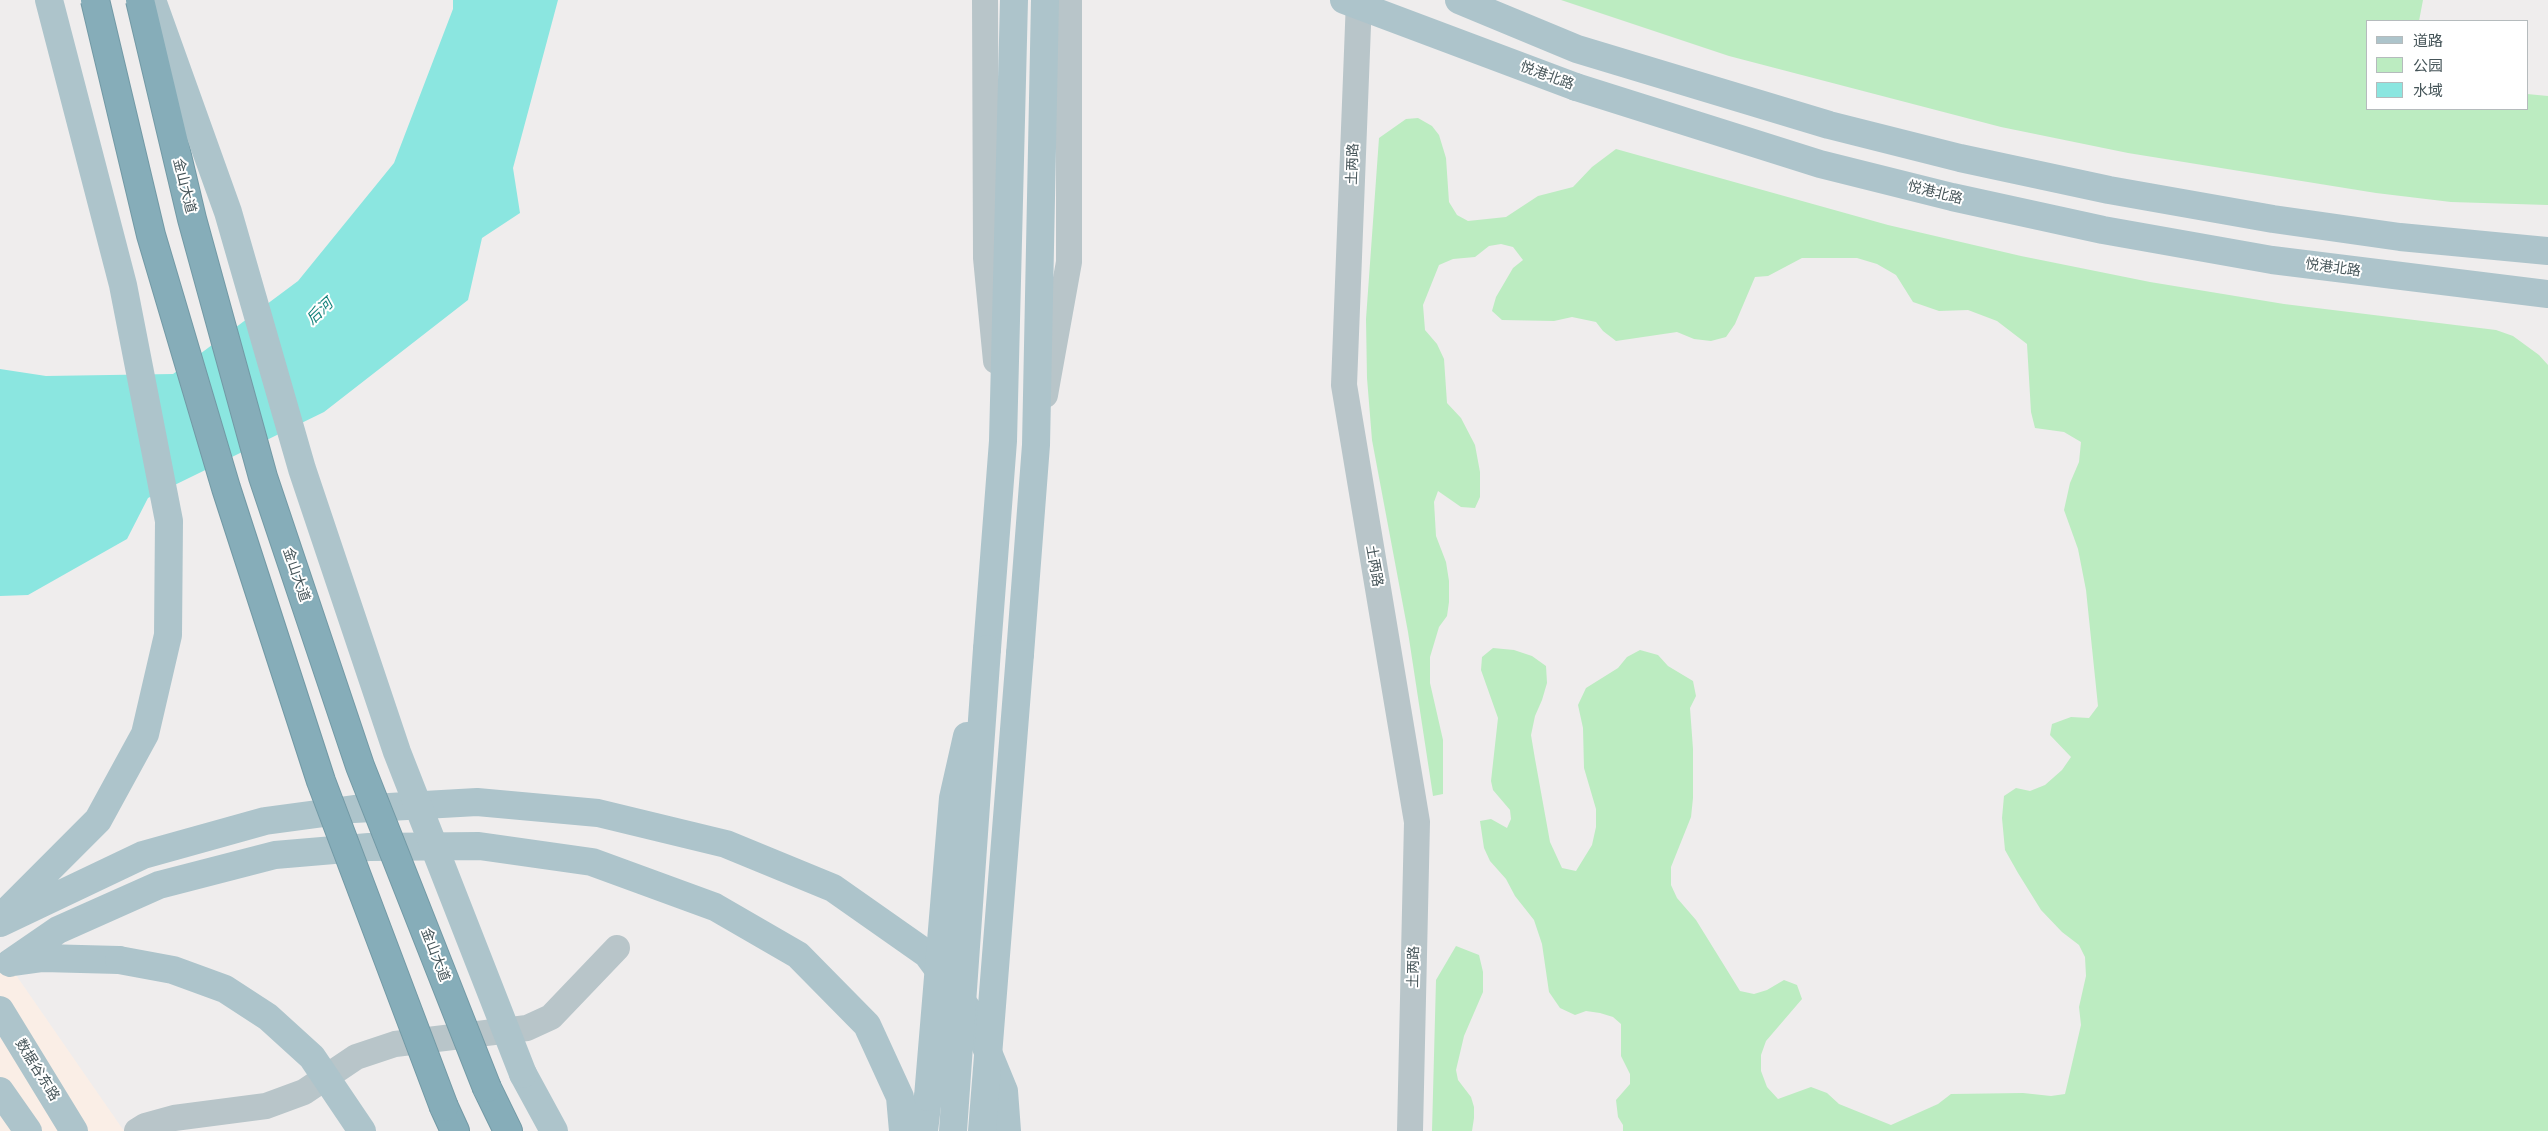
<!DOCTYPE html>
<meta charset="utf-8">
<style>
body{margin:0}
#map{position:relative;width:2548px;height:1131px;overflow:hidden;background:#efeded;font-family:"Fira Sans Condensed","Noto Sans SC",sans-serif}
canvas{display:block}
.legend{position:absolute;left:2366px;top:20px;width:162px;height:90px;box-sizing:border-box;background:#fff;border:1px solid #b5bbbd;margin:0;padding:6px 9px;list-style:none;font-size:15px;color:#465559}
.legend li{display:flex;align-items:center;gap:10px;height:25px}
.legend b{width:25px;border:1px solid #b5bbbd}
</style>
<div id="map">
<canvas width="2548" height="1131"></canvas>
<ul class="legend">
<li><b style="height:6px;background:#adc4cb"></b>道路</li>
<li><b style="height:14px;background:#bcecc1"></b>公园</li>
<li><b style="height:14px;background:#8be6e0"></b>水域</li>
</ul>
</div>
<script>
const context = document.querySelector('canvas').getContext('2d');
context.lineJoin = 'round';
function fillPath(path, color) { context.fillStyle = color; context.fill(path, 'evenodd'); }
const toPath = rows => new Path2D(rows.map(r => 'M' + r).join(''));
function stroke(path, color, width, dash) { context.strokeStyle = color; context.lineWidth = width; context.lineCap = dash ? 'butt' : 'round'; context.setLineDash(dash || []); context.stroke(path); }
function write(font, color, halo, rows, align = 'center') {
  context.font = font + ' "Fira Sans Condensed","Noto Sans SC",sans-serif'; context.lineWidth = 4; context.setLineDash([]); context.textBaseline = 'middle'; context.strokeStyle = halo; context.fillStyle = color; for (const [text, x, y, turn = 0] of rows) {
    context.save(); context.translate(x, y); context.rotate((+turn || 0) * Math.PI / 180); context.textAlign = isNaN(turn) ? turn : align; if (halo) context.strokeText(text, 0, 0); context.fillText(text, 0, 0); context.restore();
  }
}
const commercial = toPath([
 [0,952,124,1131,0,1131]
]);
const green = toPath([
 [1561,0,2423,0,2419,21,2367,21,2367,109,2527,109,2527,94,2548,96,2548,205,2451,202,2376,193,2128,153,2001,127,1729,56],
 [1418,118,1432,126,1439,135,1446,158,1449,202,1457,215,1468,221,1506,217,1538,196,1573,187,1592,167,1616,149,1888,225,2021,256,2150,282,2284,304,2496,330,2513,336,2539,355,2548,365,2548,1131,1623,1131,1623,1125,1618,1117,1616,1100,1630,1084,1630,1074,1621,1056,1621,1024,1613,1017,1600,1013,1586,1011,1575,1015,1560,1008,1549,992,1542,944,1534,920,1515,896,1506,879,1490,861,1484,848,1480,821,1491,819,1507,828,1511,819,1510,810,1493,790,1491,781,1498,718,1481,670,1482,657,1493,648,1514,650,1532,656,1546,666,1547,683,1542,700,1535,716,1531,735,1535,759,1550,842,1562,868,1576,871,1592,845,1596,827,1596,809,1584,768,1583,728,1578,705,1586,688,1618,668,1627,657,1640,650,1658,655,1668,666,1693,681,1696,696,1690,708,1693,749,1693,798,1691,817,1671,867,1671,885,1677,898,1696,920,1740,991,1754,994,1767,990,1784,980,1797,985,1802,999,1766,1041,1761,1055,1761,1071,1767,1087,1778,1099,1811,1087,1827,1093,1839,1104,1891,1125,1938,1104,1951,1094,2023,1093,2051,1096,2065,1094,2081,1025,2079,1007,2086,976,2085,957,2079,945,2062,932,2041,910,2018,873,2005,850,2002,818,2004,796,2016,788,2030,791,2045,785,2062,770,2071,757,2050,735,2052,724,2071,717,2089,718,2098,706,2086,590,2078,549,2064,510,2070,483,2079,462,2081,442,2064,432,2035,428,2031,412,2027,344,1997,321,1968,310,1939,311,1913,302,1896,275,1877,264,1857,258,1802,258,1768,276,1755,277,1735,324,1726,337,1711,341,1694,339,1677,332,1616,341,1603,331,1596,322,1572,317,1554,321,1502,320,1492,311,1496,297,1513,268,1523,260,1513,247,1501,244,1489,246,1475,257,1453,259,1439,265,1423,305,1425,330,1437,344,1444,359,1447,403,1461,418,1475,445,1480,472,1480,497,1475,508,1461,507,1438,491,1434,502,1436,536,1446,562,1449,581,1449,602,1447,616,1439,627,1430,657,1430,683,1443,740,1443,794,1433,796,1408,632,1372,440,1367,378,1366,319,1379,138,1406,119],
 [1456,946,1479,955,1483,972,1483,992,1464,1036,1456,1070,1458,1080,1471,1097,1474,1107,1474,1118,1472,1131,1432,1131,1436,980]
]);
const water = toPath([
 [453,0,558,0,513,168,520,213,482,238,468,300,324,412,148,498,127,539,28,595,0,596,0,369,46,376,173,374,298,281,394,163,453,9]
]);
const minor = toPath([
 [985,0,986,258,996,361],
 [1359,0,1344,385,1417,822,1410,1131],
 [1045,395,1069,262,1069,0],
 [137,1131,145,1126,174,1118,266,1106,304,1092,356,1057,395,1044,527,1028,551,1017,617,948]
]);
const major = toPath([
 [1459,0,1577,49,1829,125,1960,158,2109,190,2273,219,2400,237,2548,251],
 [1576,87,1820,164,1952,197,2103,230,2272,260,2548,294],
 [987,649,1003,441,1014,0],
 [1020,654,1036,445,1045,0],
 [7,911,98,820,145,734,168,635,169,521,123,285,49,0],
 [0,923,143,855,265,821,354,809,477,802,598,813,726,844,833,888,927,954,974,1018,1004,1091,1007,1131],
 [14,962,43,958,119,960],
 [10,963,58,930,159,885,275,855,369,847,479,846,592,862,715,907,798,955,867,1025,900,1097,903,1131],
 [0,1010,74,1131],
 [523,1074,554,1131],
 [0,1091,28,1131],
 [924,1131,928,1097]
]);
const highway = toPath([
 [487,1088,508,1131],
 [444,1107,455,1131]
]);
const majorBridge = toPath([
 [152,0,228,212,302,469,397,752,523,1074],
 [1344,0,1576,87],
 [119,960,173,970,225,989,268,1017,312,1057,362,1131],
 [928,1097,953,798,967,736],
 [953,1131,987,649],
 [982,1131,1020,654]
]);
const highwayBridge = toPath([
 [95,0,151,235,226,488,321,781,444,1107],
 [140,0,192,219,263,477,360,766,487,1088]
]);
const streetNames = [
 ["悦港北路",1547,76,20],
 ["土两路",1353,164,-88],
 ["金山大道",184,186,76],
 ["悦港北路",1935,193,14],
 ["悦港北路",2333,268,8],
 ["土两路",1374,566,80],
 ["金山大道",296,575,71],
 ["金山大道",435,955,69],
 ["土两路",1414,967,-89],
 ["数据谷东路",37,1070,58]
];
const waterNames = [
 ["后河",320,312,-43]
];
fillPath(commercial, '#faeee6');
fillPath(green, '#bcecc1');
fillPath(water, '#8be6e0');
stroke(highway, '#7299a5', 30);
stroke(minor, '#b8c5c9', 26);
stroke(major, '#adc4cb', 28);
stroke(highway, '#86adb9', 28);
stroke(highwayBridge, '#7299a5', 30, []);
stroke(majorBridge, '#adc4cb', 28);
stroke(highwayBridge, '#86adb9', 28);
write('14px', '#465559', '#fff', streetNames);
write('italic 15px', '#13837b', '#fff', waterNames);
</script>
